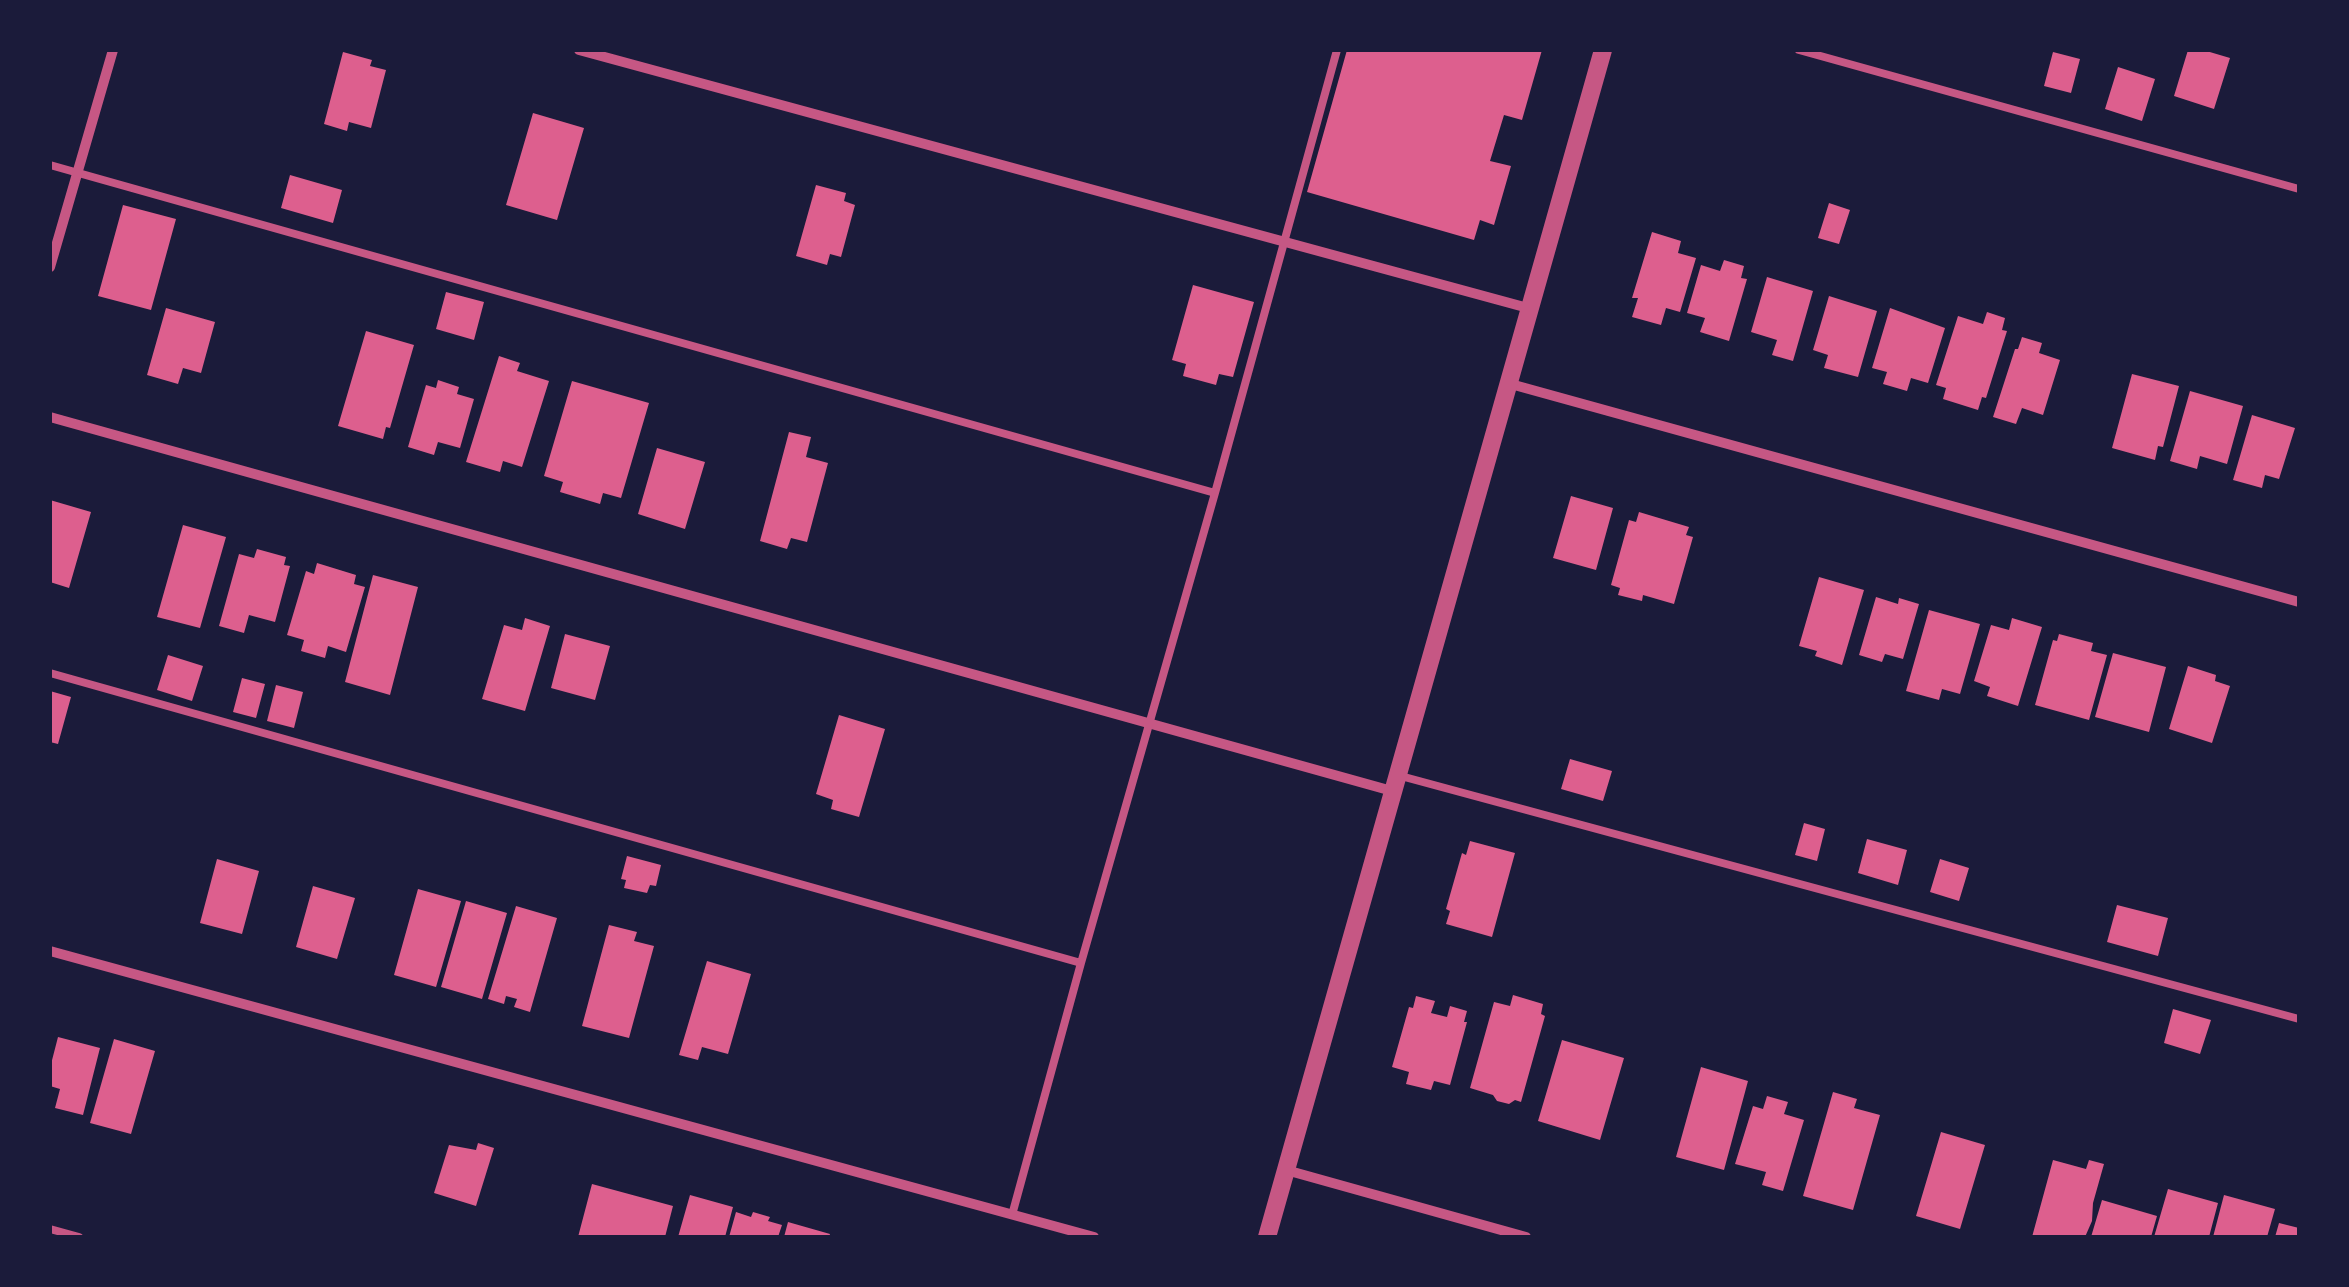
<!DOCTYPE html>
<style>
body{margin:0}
#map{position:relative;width:2349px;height:1287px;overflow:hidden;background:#1b1b3a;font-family:Georgia,serif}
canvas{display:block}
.frame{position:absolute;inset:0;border:52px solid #1b1b3a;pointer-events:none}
</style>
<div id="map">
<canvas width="2349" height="1287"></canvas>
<div class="frame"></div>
</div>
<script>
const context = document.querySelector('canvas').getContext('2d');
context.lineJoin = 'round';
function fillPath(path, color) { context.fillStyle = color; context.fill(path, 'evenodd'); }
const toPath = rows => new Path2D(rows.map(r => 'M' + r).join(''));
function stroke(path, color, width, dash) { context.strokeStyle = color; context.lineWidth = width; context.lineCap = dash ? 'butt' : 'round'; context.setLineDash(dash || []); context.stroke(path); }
const building = toPath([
 [1347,50,1542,50,1522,120,1504,115,1490,161,1511,166,1494,225,1480,220,1474,240,1307,192],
 [2188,50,2203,50,2230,58,2214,109,2174,96],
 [343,52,372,60,370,66,386,70,371,128,349,122,347,131,324,124],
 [2053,52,2080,59,2071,93,2044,86],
 [2118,67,2155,79,2142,121,2105,109],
 [533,113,584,128,557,220,506,205],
 [290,175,342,190,333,223,281,208],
 [816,185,846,193,844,201,855,205,841,257,830,254,827,265,796,256],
 [1829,203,1850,210,1839,244,1818,238],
 [123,205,176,219,151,310,98,296],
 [1652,232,1681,241,1678,253,1696,258,1680,312,1666,308,1661,325,1632,317,1638,298,1632,298],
 [1724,260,1744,266,1741,278,1747,279,1729,341,1700,332,1705,318,1687,313,1701,265,1720,271],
 [1767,277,1813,291,1793,361,1772,355,1777,340,1751,332],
 [1193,285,1254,302,1233,377,1219,374,1216,385,1183,376,1186,364,1172,360],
 [446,292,484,302,474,340,436,329],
 [1829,296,1877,311,1858,377,1824,368,1828,355,1813,350],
 [166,308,215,322,201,373,183,368,178,384,147,375],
 [1890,308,1945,328,1928,383,1911,378,1907,391,1883,384,1887,372,1872,368],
 [1987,312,2005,318,2002,330,2007,331,1986,398,1982,397,1978,410,1943,399,1946,388,1936,385,1958,316,1983,324],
 [366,331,414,345,390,428,386,427,383,439,338,426],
 [2022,337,2042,343,2039,353,2060,360,2043,415,2022,408,2016,424,1993,417,2015,349,2018,349],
 [499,356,520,363,517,371,549,381,522,467,503,461,500,472,466,462],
 [2132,374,2179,386,2163,447,2158,446,2155,460,2112,448],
 [438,380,459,387,457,394,474,399,460,448,438,442,434,455,408,447,426,385,436,388],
 [572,381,649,403,621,498,603,493,600,504,560,492,563,482,544,476],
 [2190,391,2243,406,2227,464,2200,456,2197,469,2170,461],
 [2252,415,2295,428,2279,479,2265,475,2262,488,2233,480],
 [789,432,811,437,806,457,828,463,807,542,791,538,787,549,760,541],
 [657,448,705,462,685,529,638,514],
 [1571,496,1613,508,1596,570,1553,558],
 [50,500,91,512,69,588,50,582],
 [1639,512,1689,527,1686,535,1693,537,1674,604,1643,595,1642,601,1618,595,1620,588,1611,585,1629,520,1636,522],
 [183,525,226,537,200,628,157,617],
 [257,549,286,557,284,565,290,566,275,622,249,615,244,633,219,626,239,554,254,558],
 [317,563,356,575,354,584,365,587,346,652,328,646,325,658,301,651,304,640,287,635,306,571,314,574],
 [373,575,418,587,390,695,345,682],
 [1819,577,1864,590,1842,665,1815,656,1817,651,1799,646],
 [1876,597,1898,604,1899,598,1919,604,1903,659,1885,654,1882,662,1859,655],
 [1929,610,1980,624,1960,694,1942,689,1939,700,1906,691],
 [525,618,550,626,525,711,482,699,504,625,522,630],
 [2012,618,2042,627,2018,706,1987,696,1990,687,1974,681,1991,625,2009,630],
 [565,634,610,646,595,700,551,688],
 [2059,634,2093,643,2091,651,2107,655,2089,720,2035,705,2053,640,2057,641],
 [2113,653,2166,667,2149,732,2095,717],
 [168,655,203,666,192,701,157,690],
 [2188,666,2216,675,2215,681,2230,686,2212,743,2169,729],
 [242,678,265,684,256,718,233,712],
 [276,685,303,692,294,728,267,721],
 [50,691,71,697,58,744,50,742],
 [839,715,885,729,859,817,831,809,833,800,816,794],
 [1570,759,1612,771,1603,801,1561,789],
 [1804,823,1825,829,1817,861,1795,855],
 [1867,839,1907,850,1898,885,1858,873],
 [1470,841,1515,853,1492,937,1446,924,1450,911,1446,909,1462,853,1466,855],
 [627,856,661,865,656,886,650,885,647,893,624,888,626,880,621,879],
 [217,859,259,871,242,934,200,923],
 [1940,859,1969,868,1959,901,1930,892],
 [313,886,355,898,337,959,296,947],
 [418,889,461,901,436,987,394,975],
 [466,901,507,913,482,999,441,987],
 [2117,905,2168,918,2158,956,2107,942],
 [516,906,557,918,530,1012,514,1007,517,999,506,996,504,1004,488,999],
 [609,925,637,932,634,941,654,946,629,1038,582,1026],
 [707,961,751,974,728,1054,702,1047,698,1060,679,1055],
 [1513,995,1543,1004,1541,1014,1545,1016,1521,1102,1515,1100,1509,1104,1497,1101,1493,1095,1470,1088,1494,1002,1510,1006],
 [1416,996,1435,1001,1431,1013,1447,1017,1450,1006,1467,1011,1464,1022,1467,1022,1450,1085,1434,1081,1431,1090,1406,1084,1409,1072,1392,1067,1409,1007,1413,1008],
 [2173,1009,2211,1020,2200,1054,2164,1043],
 [58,1037,100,1048,83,1115,55,1108,60,1089,50,1086,50,1068],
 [114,1039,155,1051,131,1134,90,1123],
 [1562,1040,1624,1058,1600,1140,1538,1121],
 [1701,1067,1748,1081,1724,1170,1676,1157],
 [1833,1092,1857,1099,1854,1108,1880,1115,1853,1210,1803,1196],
 [1767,1096,1788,1102,1784,1114,1804,1120,1783,1191,1762,1185,1766,1172,1735,1164,1753,1106,1763,1109],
 [1941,1132,1985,1145,1960,1229,1916,1216],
 [478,1143,494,1148,476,1206,434,1193,449,1145,476,1150],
 [2053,1160,2086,1169,2089,1160,2104,1164,2093,1203,2092,1221,2085,1237,2032,1237],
 [592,1184,673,1206,665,1237,578,1237],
 [2168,1189,2218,1203,2209,1237,2154,1237],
 [690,1195,733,1207,725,1237,678,1237],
 [2224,1195,2275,1209,2267,1237,2213,1237],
 [2102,1200,2157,1216,2151,1237,2091,1237],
 [736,1212,751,1217,753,1212,770,1217,768,1221,782,1225,778,1237,729,1237],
 [788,1222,830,1234,829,1237,784,1237],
 [2279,1223,2299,1228,2299,1237,2275,1237]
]);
const service = toPath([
 [1799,50,2299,189],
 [50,165,1215,493,1081,963],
 [1215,493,1337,50],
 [50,673,1081,963,1012,1215],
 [1397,775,2299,1019],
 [50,1229,79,1237]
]);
const minor = toPath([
 [579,50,1528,308],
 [50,267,113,50],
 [1507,383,2299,602],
 [50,417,1392,791],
 [50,951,1094,1237],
 [1286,1170,1526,1237]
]);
const tertiary = toPath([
 [1267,1237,1603,50]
]);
fillPath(building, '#dd5f8e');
stroke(service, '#c65784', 8);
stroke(minor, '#c65784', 10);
stroke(tertiary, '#c65784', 18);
</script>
